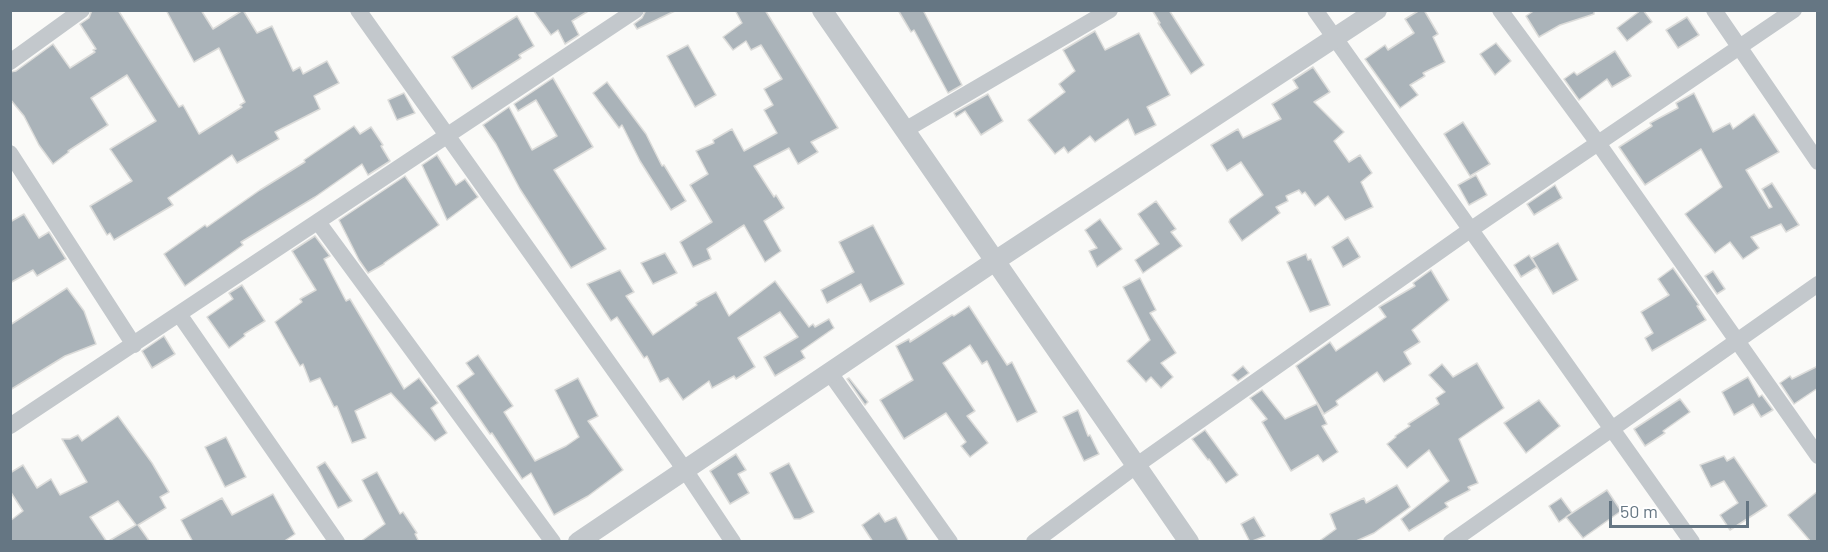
<!DOCTYPE html>
<style>
body{margin:0}
#map{position:relative;width:1828px;height:552px;overflow:hidden;background:#fafaf8;font-family:Barlow,sans-serif}
canvas{display:block}
.frame{position:absolute;inset:0;border:12px solid #657683;pointer-events:none}
.scale{position:absolute;left:1609px;top:501px;width:140px;height:27px;box-sizing:border-box;border:3px solid #657683;border-top:0;padding-left:8px;font-size:18px;line-height:21px;white-space:nowrap;color:#657683;-webkit-text-stroke:4px #fff;paint-order:stroke}
</style>
<div id="map">
<canvas width="1828" height="552"></canvas>
<div class="frame"></div>
<div class="scale">50 m</div>
</div>
<script>
const context = document.querySelector('canvas').getContext('2d');
context.lineJoin = 'round';
function fillPath(path, color) { context.fillStyle = color; context.fill(path, 'evenodd'); }
const toPath = rows => new Path2D(rows.map(r => 'M' + r).join(''));
function stroke(path, color, width, dash) { context.strokeStyle = color; context.lineWidth = width; context.lineCap = dash ? 'butt' : 'round'; context.setLineDash(dash || []); context.stroke(path); }
const building = toPath([
 [92,10,118,10,179,107,183,105,199,134,242,107,240,105,245,102,219,48,194,62,166,10,201,10,213,29,243,10,257,33,272,26,293,71,300,67,303,74,327,61,339,83,314,96,320,109,275,132,279,139,237,163,232,155,168,198,173,205,114,240,110,233,107,235,90,206,132,181,110,149,156,121,127,75,91,98,108,125,68,151,69,152,53,164,39,145,24,116,10,99,10,72,16,71,53,44,70,68,95,52,93,50,96,49,80,24,89,18,92,10],
 [533,10,590,10,572,21,579,35,565,44,558,30,551,35,533,10],
 [646,10,677,10,637,29,634,24,642,18,646,10],
 [735,10,765,10,838,128,811,142,818,152,798,164,789,148,754,166,774,197,776,195,784,208,764,221,781,251,765,262,744,225,707,249,711,259,693,267,680,242,712,222,690,185,708,174,696,151,714,143,713,140,732,129,744,151,777,133,764,110,773,105,764,89,782,79,761,45,751,50,746,41,733,50,723,37,742,23,735,10],
 [898,10,923,10,962,85,948,93,914,30,911,32,898,10],
 [1152,10,1169,10,1204,65,1191,74,1158,23,1160,23,1152,10],
 [1420,10,1424,10,1438,34,1433,37,1445,62,1423,73,1425,76,1410,85,1418,95,1400,108,1365,59,1385,45,1388,50,1414,33,1405,19,1420,10],
 [1535,10,1594,10,1594,14,1560,25,1539,37,1526,16,1535,10],
 [1641,10,1643,10,1652,22,1627,41,1617,28,1641,10],
 [517,16,534,46,519,55,521,58,472,89,452,57,517,16],
 [1687,17,1699,35,1678,48,1666,30,1687,17],
 [1095,31,1105,50,1139,33,1170,95,1147,107,1156,125,1135,135,1128,119,1095,142,1090,136,1068,153,1064,147,1055,154,1028,120,1065,92,1059,84,1075,71,1063,50,1095,31],
 [1496,43,1511,61,1495,75,1480,54,1496,43],
 [688,45,716,95,695,107,667,56,688,45],
 [1615,51,1631,76,1612,87,1607,79,1579,100,1564,79,1574,72,1577,75,1615,51],
 [1313,67,1330,92,1314,102,1344,132,1334,141,1349,162,1360,155,1372,173,1361,182,1373,207,1345,220,1328,196,1315,206,1305,192,1302,194,1299,190,1286,196,1288,201,1276,207,1280,213,1242,241,1229,222,1230,219,1263,195,1241,162,1227,171,1211,145,1238,129,1243,138,1281,119,1272,104,1298,88,1293,80,1313,67],
 [553,78,593,147,554,170,606,249,571,268,520,189,496,144,483,125,509,107,532,150,557,136,536,100,518,111,514,104,553,78],
 [607,82,646,134,662,166,664,165,686,201,671,210,640,161,622,125,619,128,593,93,607,82],
 [404,93,415,113,397,120,388,100,404,93],
 [1694,93,1713,132,1730,123,1733,129,1754,114,1779,152,1746,170,1769,208,1772,207,1762,189,1772,183,1799,225,1786,232,1781,224,1751,237,1759,248,1743,259,1730,242,1715,253,1685,214,1722,187,1701,149,1645,185,1619,147,1652,126,1650,123,1678,108,1676,103,1694,93],
 [988,94,1003,121,981,135,965,111,956,117,954,113,988,94],
 [1463,122,1490,164,1470,176,1444,134,1463,122],
 [354,126,360,134,371,127,383,145,381,146,390,161,368,175,362,164,315,197,241,242,243,245,185,286,164,254,205,225,207,227,260,190,305,162,304,160,354,126],
 [437,155,456,185,465,179,478,197,447,220,422,165,437,155],
 [1476,175,1487,195,1469,205,1458,185,1476,175],
 [405,176,439,225,384,263,384,264,368,273,359,260,339,220,405,176],
 [1555,185,1562,198,1534,215,1527,204,1555,185],
 [1156,201,1176,229,1171,232,1182,246,1143,273,1135,260,1159,244,1138,214,1156,201],
 [24,214,39,238,49,232,66,259,37,276,33,270,10,283,10,222,24,214],
 [1100,219,1122,249,1097,267,1089,251,1097,248,1085,230,1100,219],
 [873,225,904,284,870,302,861,284,827,303,821,290,854,272,839,242,873,225],
 [315,236,330,256,324,259,346,301,350,299,404,389,419,378,438,403,431,408,447,433,435,441,391,393,355,411,366,438,352,443,337,406,334,407,320,378,310,382,303,364,300,366,275,322,302,302,300,299,316,290,292,251,315,236],
 [1348,237,1360,257,1343,267,1332,247,1348,237],
 [1558,243,1578,280,1553,294,1532,258,1558,243],
 [665,253,677,273,653,284,641,263,665,253],
 [1306,254,1308,260,1311,259,1330,305,1310,312,1287,262,1306,254],
 [1529,255,1537,267,1521,277,1514,265,1529,255],
 [1673,268,1699,305,1697,306,1706,320,1652,351,1645,338,1653,333,1641,312,1669,295,1658,279,1673,268],
 [620,270,634,292,626,296,653,335,697,305,696,303,716,292,729,316,775,281,809,327,813,324,815,327,829,319,834,328,801,351,805,358,775,376,764,357,798,337,780,312,738,338,755,367,736,379,734,376,712,388,709,381,683,400,668,378,660,382,647,356,644,358,617,317,611,321,587,284,620,270],
 [1431,270,1449,300,1412,330,1420,342,1404,352,1411,364,1384,382,1377,372,1336,401,1338,405,1324,414,1296,366,1330,342,1336,351,1386,317,1379,307,1415,286,1413,283,1431,270],
 [1713,271,1725,289,1717,294,1705,276,1713,271],
 [1140,278,1156,310,1150,313,1176,353,1161,363,1173,377,1161,388,1151,377,1146,382,1127,361,1150,340,1123,287,1140,278],
 [242,285,265,321,244,334,245,336,229,348,207,317,233,299,229,293,242,285],
 [67,288,84,311,96,344,65,356,10,390,10,325,67,288],
 [969,306,1007,365,1012,362,1037,412,1017,422,987,361,982,364,970,345,943,363,975,411,967,416,988,443,970,457,961,446,966,442,946,413,904,439,880,400,913,380,896,346,909,339,910,342,952,315,954,316,969,306],
 [164,336,175,354,152,368,142,351,164,336],
 [478,355,513,406,504,412,535,461,566,446,579,437,555,390,578,378,598,416,588,421,623,470,588,496,554,515,531,473,522,479,492,433,490,434,457,386,474,374,466,363,478,355],
 [1477,363,1504,408,1459,439,1478,483,1468,487,1470,490,1445,503,1448,507,1409,531,1401,519,1449,481,1429,450,1407,468,1387,444,1396,437,1395,436,1410,426,1408,424,1439,404,1436,398,1445,392,1429,375,1442,364,1453,377,1477,363],
 [1243,366,1249,373,1238,381,1232,375,1243,366],
 [1818,366,1818,388,1794,404,1780,383,1790,376,1792,379,1818,366],
 [1748,377,1759,397,1762,395,1773,410,1761,417,1753,404,1734,415,1722,392,1748,377],
 [849,378,868,402,865,405,847,379,849,378],
 [1262,390,1285,419,1317,404,1327,424,1322,426,1338,452,1323,462,1318,455,1291,471,1262,422,1267,419,1250,398,1262,390],
 [1680,399,1690,412,1663,431,1665,433,1645,446,1634,429,1680,399],
 [1539,400,1560,426,1526,453,1504,423,1539,400],
 [1078,410,1088,436,1090,435,1099,454,1084,461,1063,417,1078,410],
 [118,416,152,463,169,492,160,497,166,508,138,525,150,542,107,542,136,525,118,501,90,517,107,542,10,542,10,521,23,511,10,491,10,473,23,465,37,488,51,479,60,495,87,482,62,439,70,439,78,435,82,441,118,416],
 [1205,430,1238,475,1226,483,1209,459,1208,460,1192,439,1205,430],
 [226,437,246,477,225,487,205,447,226,437],
 [736,454,746,470,738,474,749,493,730,504,710,471,736,454],
 [1724,456,1727,461,1734,457,1767,506,1730,530,1720,515,1738,503,1724,481,1711,487,1700,465,1724,456],
 [325,462,352,501,338,508,317,467,325,462],
 [789,463,814,512,800,519,794,519,770,473,789,463],
 [377,472,400,514,403,512,417,533,415,534,419,542,360,542,385,524,362,480,377,472],
 [1397,485,1410,507,1374,533,1354,542,1318,542,1336,529,1330,514,1364,498,1366,503,1397,485],
 [1607,490,1621,511,1583,538,1566,517,1607,490],
 [1818,491,1818,542,1811,542,1788,515,1818,491],
 [273,494,295,534,283,542,193,542,181,520,222,498,232,515,273,494],
 [1561,498,1572,513,1559,522,1549,506,1561,498],
 [879,513,885,522,896,517,909,542,873,542,862,525,879,513],
 [1254,517,1265,536,1250,542,1241,524,1254,517]
]);
const minor = toPath([
 [358,10,685,470,733,542],
 [1315,10,1692,542],
 [1500,10,1598,143,1818,456],
 [1714,10,1818,162],
 [10,62,82,10],
 [905,130,1110,10],
 [10,153,134,345],
 [318,222,553,542],
 [179,314,337,542],
 [830,373,950,542],
 [10,426,636,10],
 [1034,542,1137,465,1470,230,1794,10],
 [1451,542,1818,284]
]);
const tertiary = toPath([
 [822,10,1189,542],
 [578,542,995,261,1377,10]
]);
fillPath(building, '#aab3b9');
stroke(building, '#dcdcda', 1.5);
stroke(minor, '#c3c8cc', 16);
stroke(tertiary, '#c3c8cc', 20);
</script>
